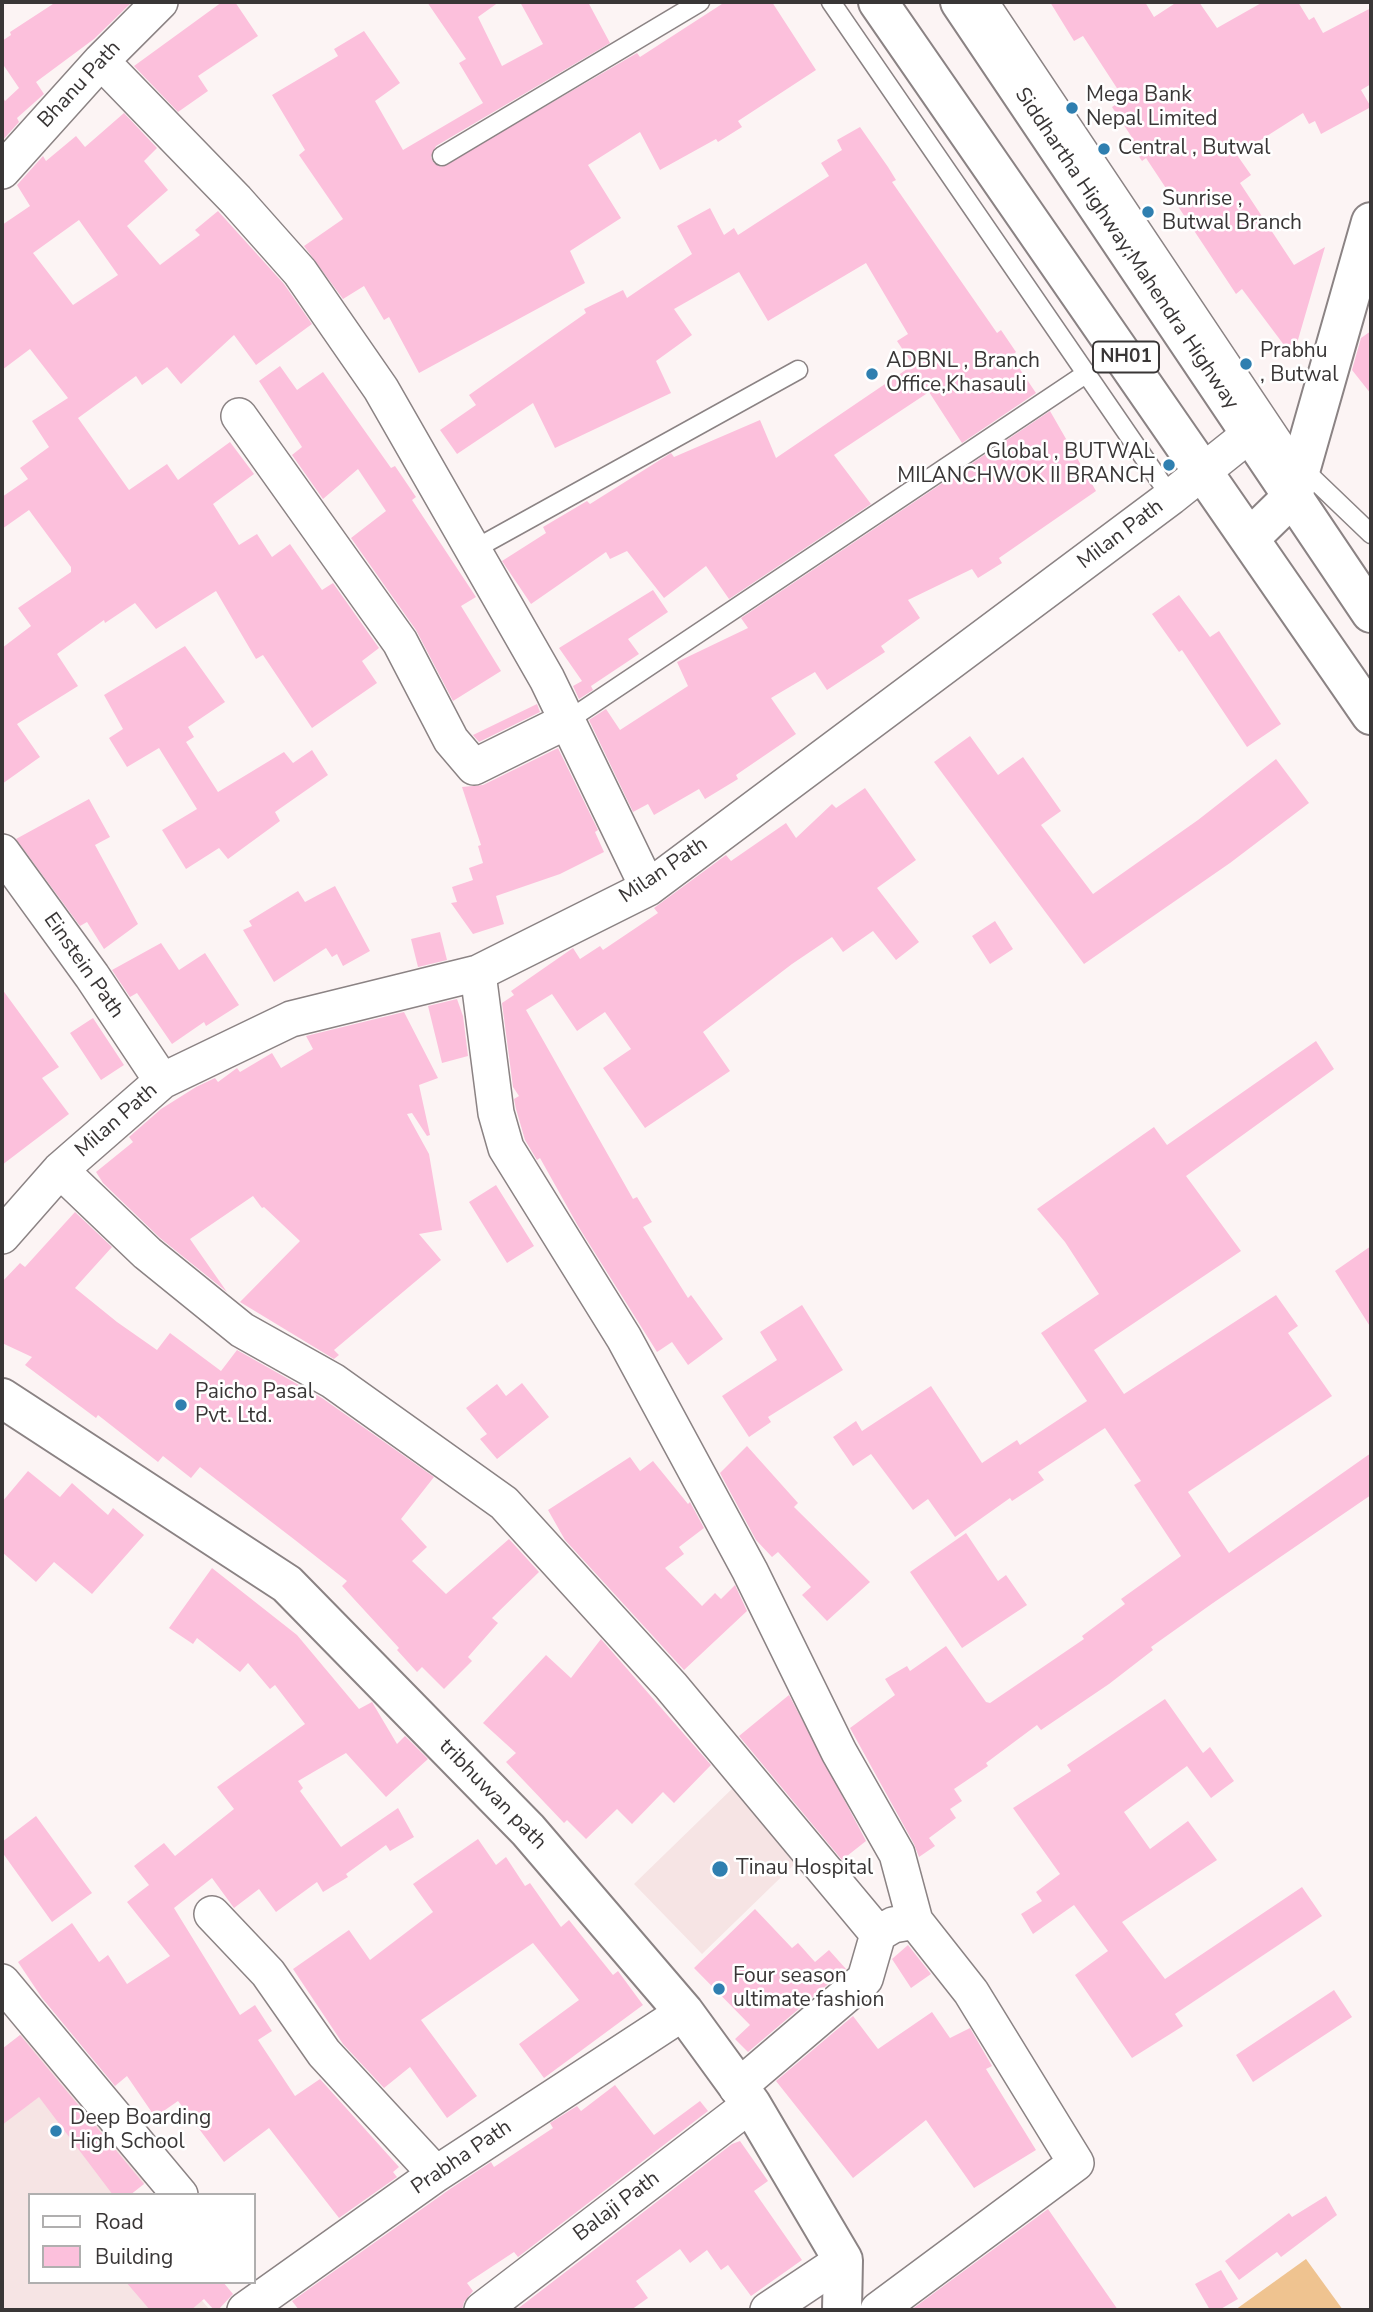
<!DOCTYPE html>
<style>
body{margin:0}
#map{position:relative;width:1373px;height:2312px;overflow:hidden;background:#fcf4f4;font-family:"Nunito Sans",sans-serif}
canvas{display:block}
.frame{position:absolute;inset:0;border:4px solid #393636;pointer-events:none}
.legend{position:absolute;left:28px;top:2193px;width:228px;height:91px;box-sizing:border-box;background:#fff;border:2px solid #b0afaf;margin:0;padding:9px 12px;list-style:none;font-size:21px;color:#393636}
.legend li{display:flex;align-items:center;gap:14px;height:35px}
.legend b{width:35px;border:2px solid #b0afaf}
</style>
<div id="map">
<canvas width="1373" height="2312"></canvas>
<div class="frame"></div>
<ul class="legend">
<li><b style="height:9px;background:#fff"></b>Road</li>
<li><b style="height:19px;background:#fcc0dc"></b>Building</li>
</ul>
</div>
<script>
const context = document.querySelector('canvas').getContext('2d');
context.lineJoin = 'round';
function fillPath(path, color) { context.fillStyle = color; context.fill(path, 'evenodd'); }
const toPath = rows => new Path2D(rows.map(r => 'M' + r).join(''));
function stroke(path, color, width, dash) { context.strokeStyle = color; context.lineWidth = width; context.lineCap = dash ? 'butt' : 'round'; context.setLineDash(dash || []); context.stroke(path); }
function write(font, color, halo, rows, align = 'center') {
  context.font = font + ' "Nunito Sans",sans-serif'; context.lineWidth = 5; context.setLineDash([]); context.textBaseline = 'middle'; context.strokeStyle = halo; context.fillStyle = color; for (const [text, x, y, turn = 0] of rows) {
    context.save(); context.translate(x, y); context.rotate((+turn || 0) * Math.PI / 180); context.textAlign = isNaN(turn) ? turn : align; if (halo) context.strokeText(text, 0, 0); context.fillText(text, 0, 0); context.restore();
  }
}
const built = toPath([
 [738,1783,806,1853,702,1954,634,1884],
 [28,2029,148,2180,130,2195,30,2195,30,2282,186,2282,210,2310,2,2310,2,2049]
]);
const green = toPath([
 [1306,2259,1343,2310,1235,2310]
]);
const building = toPath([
 [56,2,132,2,94,39,36,82,44,94,17,118,19,122,2,141,2,96,5,101,19,88,2,63,2,41,11,35,10,32],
 [222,2,235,2,258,36,198,76,208,91,178,112,134,66],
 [427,2,499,2,478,17,502,66,543,44,520,2,588,2,610,43,436,146,431,157,433,162,441,167,637,53,640,57,725,2,772,2,816,70,738,121,742,127,718,142,716,139,660,170,640,132,588,165,621,218,570,251,585,283,419,373,389,317,384,320,364,286,343,299,304,246,343,219,299,155,305,150,272,95,338,56,334,49,364,31,400,83,375,101,403,150,483,103,459,63,466,59],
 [1050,2,1145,2,1154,17,1177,2,1199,2,1217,28,1263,2,1298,2,1309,20,1314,17,1323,33,1371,8,1371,84,1361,90,1371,107,1321,134,1315,121,1309,124,1303,113,1237,155,1251,175,1240,183,1294,265,1325,247,1293,357,1242,289,1236,294,1146,158,1142,161,1129,142,1133,139,1112,107,1124,99,1083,36,1074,41],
 [124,113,157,148,144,161,168,190,127,226,160,265,200,235,195,230,218,211,284,284,312,324,256,365,234,335,181,384,167,367,142,385,136,376,78,418,129,490,167,464,178,480,230,442,254,474,213,504,239,545,257,534,272,557,290,544,322,590,333,583,379,648,362,661,377,683,312,728,263,655,256,659,216,591,156,629,135,603,105,623,104,620,57,654,78,686,17,724,40,757,2,784,2,648,31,626,18,608,71,572,71,567,29,510,2,529,2,497,28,479,20,468,49,447,32,421,68,398,30,349,2,370,2,225,30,206,17,185,43,156,46,161,76,136,85,147],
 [79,220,118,275,73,305,33,253],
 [860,127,888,167,896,180,892,182,997,333,1001,330,1016,352,1011,356,1036,393,962,443,929,392,834,455,871,504,729,599,706,566,664,598,627,551,610,559,606,552,531,604,502,561,546,533,543,527,587,501,590,504,671,453,674,457,760,420,776,458,913,365,897,341,908,334,866,263,768,321,739,272,674,309,692,335,656,361,671,393,555,448,533,403,457,454,440,430,476,405,469,395,586,313,584,309,623,290,627,298,692,254,677,226,710,208,724,235,734,228,738,235,829,176,821,163,842,150,837,140],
 [1371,331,1371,394,1352,370,1361,338],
 [280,366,297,390,323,372,391,468,395,466,416,497,412,500,476,597,461,606,501,671,453,701,416,630,351,538,386,511,358,469,323,499,292,455,302,447,259,381],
 [1050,411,1096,491,999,558,1002,563,978,578,972,569,908,600,920,618,881,646,885,652,827,690,815,672,771,698,796,734,736,775,738,779,705,799,699,789,654,815,648,804,633,812,589,720,606,709,620,730,688,686,677,662,748,628,741,618],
 [653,590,668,612,628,639,639,654,591,686,593,690,579,699,573,686,582,681,559,648],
 [1179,595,1210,637,1219,631,1281,724,1247,747,1182,650,1179,652,1152,614],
 [185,646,225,702,188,727,194,737,186,742,218,792,284,752,293,763,312,750,328,775,275,812,280,821,228,859,219,848,186,869,162,830,197,809,159,748,127,767,109,738,123,729,104,695],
 [537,704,540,712,479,742,473,735],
 [970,736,998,775,1023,757,1061,811,1041,825,1093,894,1198,820,1276,759,1309,803,1230,863,1084,964,934,762],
 [558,748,598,830,595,832,604,852,560,874,496,896,504,924,473,934,451,903,457,902,452,887,473,880,469,868,483,863,478,846,481,845,462,787,483,785],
 [865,788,916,860,877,888,919,942,896,960,873,931,843,952,832,937,792,964,703,1032,730,1071,645,1128,603,1068,631,1049,605,1012,577,1031,552,994,526,1010,633,1199,637,1197,652,1222,643,1227,688,1298,691,1295,723,1339,688,1365,672,1342,657,1352,578,1226,540,1158,537,1160,525,1140,516,1109,514,1099,519,1096,513,1087,502,1003,514,995,511,991,573,948,580,959,600,946,603,950,658,913,654,908,726,855,731,861,786,823,796,838,832,804,836,808],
 [89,799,110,837,95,845,138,924,104,949,87,922,80,926,16,839],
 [335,886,370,951,343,966,337,954,332,957,326,948,274,982,243,930,252,926,249,921,298,891,305,902],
 [995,921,1013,949,990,964,972,936],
 [440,932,447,960,418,967,411,939],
 [161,943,179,970,205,953,239,1005,206,1026,204,1022,172,1044,137,993,130,997,112,970],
 [2,989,59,1067,42,1078,69,1114,2,1165],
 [457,999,463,1016,468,1056,442,1063,428,1006],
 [404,1012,438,1078,419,1085,430,1135,427,1136,412,1113,407,1114,429,1154,442,1230,419,1234,441,1260,334,1350,339,1355,334,1359,240,1302,300,1241,264,1207,262,1208,253,1196,190,1239,227,1292,160,1238,103,1183,96,1172,133,1142,129,1137,161,1109,196,1087,215,1078,218,1082,237,1068,240,1072,272,1053,281,1068,313,1049,306,1036],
 [93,1018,124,1065,101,1080,70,1033],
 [1316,1041,1334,1069,1186,1176,1241,1251,1094,1350,1124,1394,1276,1295,1298,1326,1288,1333,1332,1396,1188,1492,1229,1553,1371,1453,1371,1495,1213,1603,1151,1647,1153,1650,1109,1684,1041,1730,1037,1725,986,1763,988,1766,954,1789,962,1801,950,1809,956,1818,929,1838,935,1846,919,1857,914,1844,850,1728,895,1695,885,1679,907,1666,910,1671,946,1646,986,1702,990,1703,1084,1639,1082,1636,1125,1604,1121,1599,1181,1556,1134,1485,1141,1481,1105,1428,1038,1472,1044,1480,1012,1501,1010,1498,955,1537,928,1499,913,1510,871,1454,853,1466,833,1437,856,1421,862,1431,931,1386,982,1463,1017,1440,1020,1445,1087,1401,1041,1333,1099,1294,1065,1242,1037,1209,1154,1127,1167,1145],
 [496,1185,534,1246,507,1263,469,1202],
 [75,1212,112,1247,75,1288,117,1322,157,1350,170,1333,221,1371,237,1350,322,1398,434,1477,401,1519,427,1547,412,1561,446,1594,509,1539,539,1572,492,1618,498,1623,468,1657,472,1661,444,1689,422,1667,417,1672,397,1650,399,1648,342,1586,347,1581,295,1540,200,1467,191,1478,163,1456,158,1462,98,1415,96,1418,25,1365,32,1357,2,1343,2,1282,20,1263,25,1267],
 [1371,1246,1371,1328,1335,1271],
 [802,1305,843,1370,768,1417,771,1422,749,1437,722,1396,777,1360,760,1332],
 [522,1383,549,1417,497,1459,480,1439,487,1434,466,1408,497,1384,506,1396],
 [747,1446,798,1503,794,1507,870,1582,827,1621,802,1595,811,1587,778,1552,772,1557,756,1540,720,1473],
 [630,1457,640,1471,653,1461,688,1504,690,1502,704,1528,679,1547,684,1554,665,1568,702,1606,715,1593,721,1599,735,1585,747,1611,684,1670,565,1540,548,1510],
 [28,1471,60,1497,72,1483,108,1515,113,1508,144,1535,92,1594,54,1562,36,1582,2,1552,2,1502],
 [966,1533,998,1581,1006,1575,1027,1605,962,1648,910,1572],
 [212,1568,297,1635,359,1709,372,1702,397,1744,405,1736,428,1759,386,1797,346,1753,298,1781,303,1788,300,1791,341,1847,398,1808,414,1837,390,1851,386,1845,346,1874,348,1877,323,1892,317,1882,276,1912,259,1889,234,1908,212,1878,174,1908,240,2015,255,2005,272,2031,258,2040,295,2096,320,2079,399,2167,393,2172,397,2177,339,2218,269,2128,224,2162,178,2101,155,2117,127,2076,115,2086,42,1998,18,1962,72,1923,99,1962,108,1955,127,1984,170,1956,127,1902,149,1885,134,1866,164,1843,175,1856,234,1809,217,1787,305,1724,275,1685,270,1689,248,1663,240,1672,197,1638,193,1644,169,1628],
 [601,1639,711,1765,674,1803,663,1792,632,1824,617,1809,586,1839,567,1820,564,1823,506,1762,516,1753,483,1723,546,1655,571,1678],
 [789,1695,866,1841,842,1860,739,1736],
 [1165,1699,1203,1753,1210,1747,1234,1781,1211,1798,1187,1766,1124,1812,1150,1849,1188,1821,1217,1860,1122,1922,1165,1979,1302,1887,1322,1916,1175,2014,1183,2026,1132,2058,1075,1975,1108,1951,1074,1905,1033,1934,1021,1914,1042,1901,1036,1892,1060,1874,1013,1808,1071,1771,1067,1765],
 [36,1816,92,1893,52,1922,2,1852,2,1842],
 [478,1839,496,1865,506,1857,525,1886,530,1883,561,1927,569,1920,613,1975,618,1971,643,2005,544,2078,519,2044,579,2000,533,1943,421,2020,477,2096,447,2118,410,2067,384,2088,343,2044,293,1969,349,1930,370,1960,433,1912,413,1884],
 [755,1909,792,1948,798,1943,815,1962,829,1950,846,1969,748,2052,735,2039,750,2025,694,1968],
 [908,1945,931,1974,911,1988,892,1959],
 [1334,1990,1352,2017,1253,2082,1236,2055],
 [932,2012,950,2038,970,2028,992,2066,986,2069,1036,2150,974,2188,926,2120,853,2178,776,2081,853,2016,878,2049],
 [20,2035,144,2184,130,2195,113,2195,39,2097,2,2125,2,2049],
 [615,2085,654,2135,700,2101,708,2111,518,2257,514,2252,467,2283,473,2291,464,2302,462,2310,299,2310,292,2301,450,2189,491,2162,494,2167,553,2128,550,2123,577,2106,581,2111],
 [740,2141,768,2181,754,2191,802,2260,751,2296,728,2265,721,2270,707,2250,690,2263,680,2249,636,2281,648,2298,631,2310,516,2310,732,2144],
 [1326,2196,1337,2215,1281,2257,1277,2252,1239,2280,1225,2261,1289,2213,1292,2217],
 [1048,2209,1118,2310,911,2310],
 [1221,2270,1238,2299,1219,2310,1210,2310,1195,2284],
 [126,2282,223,2282,233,2294,218,2310,214,2310,204,2299,191,2310,150,2310]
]);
const service = toPath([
 [831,2,1171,497],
 [990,2,1301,467,1371,534],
 [442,156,700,2],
 [473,550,798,370],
 [567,721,1087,373]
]);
const minor = toPath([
 [101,61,236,200,300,272,381,389,547,679,648,888],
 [2,171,101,61,160,2],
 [239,416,400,642,451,740,474,767,567,721],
 [2,852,92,976,162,1081],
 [478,973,496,1113,506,1148,624,1338,750,1571,839,1752,897,1854,915,1921],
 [60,1170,147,1253,242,1330,333,1381,504,1503,671,1686,878,1934,893,1925,915,1921,971,1992,1076,2163,878,2310],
 [2,1236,60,1170,162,1081,291,1019,478,973,648,888,1171,497,1250,434],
 [212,1914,268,1973,324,2053,436,2174],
 [2,1982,180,2195],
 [737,2088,865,1979,878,1934],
 [245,2310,436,2174,684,2012],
 [482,2310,751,2104],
 [768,2310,843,2260]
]);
const tertiary = toPath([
 [1250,538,1293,496,1371,222],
 [2,1398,287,1584,528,1830,684,2012,751,2104,843,2260,842,2310]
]);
const trunk = toPath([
 [878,2,1371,715],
 [960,2,1371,613]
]);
const markers = [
 [1072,108,7,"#2f7fb0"],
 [1104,149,7,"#2f7fb0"],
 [1148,212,7,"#2f7fb0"],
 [1246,364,7,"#2f7fb0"],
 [872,374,7,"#2f7fb0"],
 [1169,465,7,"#2f7fb0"],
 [181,1405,7,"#2f7fb0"],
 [720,1869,9,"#2f7fb0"],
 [719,1989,7,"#2f7fb0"],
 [56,2131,7,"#2f7fb0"]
];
const shields = [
 [1126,357,66]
];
const shieldNames = [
 ["NH01",1126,357]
];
const streetNames = [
 ["Bhanu Path",80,85,-47],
 ["Siddhartha Highway;Mahendra Highway",1126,249,56],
 ["Milan Path",1121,535,-37],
 ["Milan Path",664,871,-34],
 ["Einstein Path",83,966,55],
 ["Milan Path",117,1121,-41],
 ["tribhuwan path",492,1795,46],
 ["Prabha Path",462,2158,-34],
 ["Balaji Path",617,2207,-37]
];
const poiNames = [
 ["Mega Bank",1086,96],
 ["Nepal Limited",1086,120],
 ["Central , Butwal",1118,149],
 ["Sunrise ,",1162,200],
 ["Butwal Branch",1162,224],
 ["Prabhu",1260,352],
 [", Butwal",1260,376],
 ["ADBNL , Branch",886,362],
 ["Office,Khasauli",886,386],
 ["Global , BUTWAL",1155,453,"right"],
 ["MILANCHWOK II BRANCH",1155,477,"right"],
 ["Paicho Pasal",195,1393],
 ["Pvt. Ltd.",195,1417],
 ["Tinau Hospital",736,1869],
 ["Four season",733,1977],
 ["ultimate fashion",733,2001],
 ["Deep Boarding",70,2119],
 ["High School",70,2143]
];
fillPath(built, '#f6e4e4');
fillPath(green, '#efc390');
fillPath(building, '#fcc0dc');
stroke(service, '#8b8384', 21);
stroke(minor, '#8b8384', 38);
stroke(tertiary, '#8b8384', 42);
stroke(trunk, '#8b8384', 42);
stroke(service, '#fff', 18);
stroke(minor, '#fff', 35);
stroke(tertiary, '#fff', 38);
stroke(trunk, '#fff', 38);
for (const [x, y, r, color] of markers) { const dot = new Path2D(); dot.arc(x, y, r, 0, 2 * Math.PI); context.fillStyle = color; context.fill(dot); stroke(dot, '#fff', 2.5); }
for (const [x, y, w] of shields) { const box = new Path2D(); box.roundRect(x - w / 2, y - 15.5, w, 31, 5); context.fillStyle = '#fff'; context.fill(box); stroke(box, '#393636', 2); }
write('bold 19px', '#393636', null, shieldNames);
write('21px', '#393636', '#fff', streetNames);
write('21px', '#393636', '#fff', poiNames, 'left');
</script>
